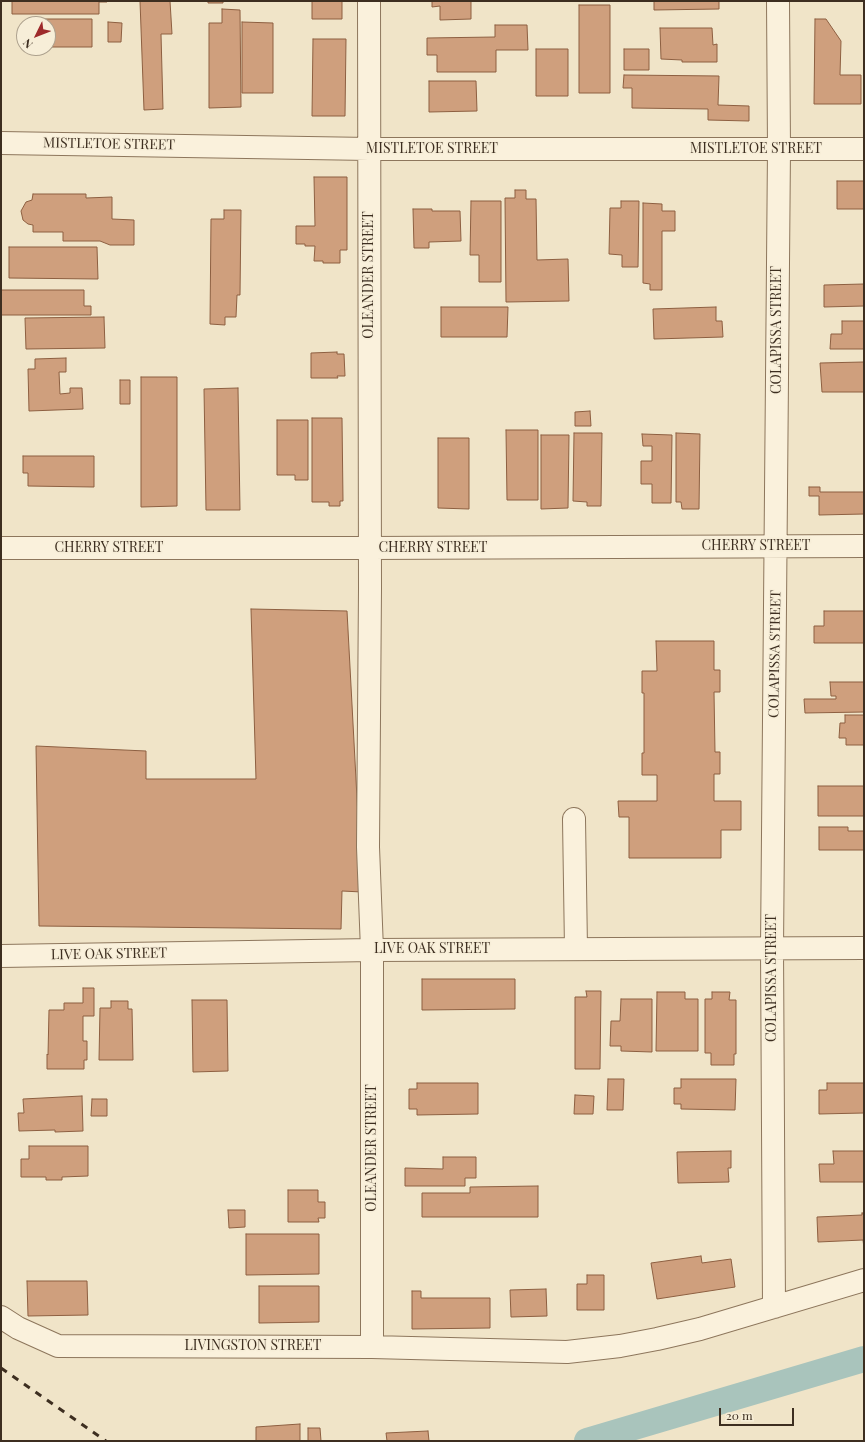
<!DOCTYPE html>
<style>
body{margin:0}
#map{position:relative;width:865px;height:1442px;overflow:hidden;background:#f0e4c8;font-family:"Playfair Display",serif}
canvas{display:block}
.frame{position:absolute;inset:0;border:2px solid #3d2e20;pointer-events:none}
.north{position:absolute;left:16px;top:16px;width:40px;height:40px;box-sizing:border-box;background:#f7eed8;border:1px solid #ada18e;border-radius:50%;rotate:227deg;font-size:11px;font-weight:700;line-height:16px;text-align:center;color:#3d2e20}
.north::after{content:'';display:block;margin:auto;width:14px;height:18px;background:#9e2a2b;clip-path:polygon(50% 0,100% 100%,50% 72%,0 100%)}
.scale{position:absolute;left:719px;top:1408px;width:75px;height:18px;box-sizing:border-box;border:2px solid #3d2e20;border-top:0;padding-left:5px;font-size:12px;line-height:14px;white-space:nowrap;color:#3d2e20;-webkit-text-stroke:3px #f7eed8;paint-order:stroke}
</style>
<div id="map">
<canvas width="865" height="1442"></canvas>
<div class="frame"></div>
<div class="north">N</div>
<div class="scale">20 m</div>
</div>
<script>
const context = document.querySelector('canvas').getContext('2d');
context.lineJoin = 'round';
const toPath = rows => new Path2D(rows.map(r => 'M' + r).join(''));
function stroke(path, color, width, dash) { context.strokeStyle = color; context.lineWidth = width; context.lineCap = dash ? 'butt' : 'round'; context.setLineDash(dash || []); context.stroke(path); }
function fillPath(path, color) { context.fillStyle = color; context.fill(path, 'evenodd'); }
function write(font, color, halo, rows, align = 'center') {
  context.font = font + ' "Playfair Display",serif'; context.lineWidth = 3; context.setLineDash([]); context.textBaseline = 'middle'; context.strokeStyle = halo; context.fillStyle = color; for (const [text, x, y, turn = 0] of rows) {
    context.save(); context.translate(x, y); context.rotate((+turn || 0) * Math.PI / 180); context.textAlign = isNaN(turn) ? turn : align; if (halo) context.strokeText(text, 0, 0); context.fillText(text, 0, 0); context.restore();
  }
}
const canal = toPath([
 [587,1441,864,1359]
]);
const building = toPath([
 [12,1,107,1,107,2,99,2,99,14,12,14,12,1],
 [140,1,170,1,172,34,161,34,163,109,144,110,140,1],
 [208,1,223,1,223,3,208,3,208,1],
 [312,1,342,1,342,19,312,19,312,1],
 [432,1,471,1,471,19,440,20,440,6,432,7,432,1],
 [654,1,719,1,719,9,654,10,654,1],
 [579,5,610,5,610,93,579,93,579,5],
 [222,9,240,10,241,107,209,108,209,23,222,23,222,9],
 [34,19,92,19,92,47,48,47,48,24,34,24,34,19],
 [815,19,826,19,841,41,840,75,861,75,861,104,814,104,815,19],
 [108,22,122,23,121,42,108,42,108,22],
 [242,22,273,23,273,93,242,93,242,22],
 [495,25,527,25,528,50,496,50,496,72,437,72,437,55,427,55,427,38,495,37,495,25],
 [660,28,712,28,713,45,717,44,717,62,682,62,682,60,661,59,660,28],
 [313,39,346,39,345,116,312,116,313,39],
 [536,49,568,49,568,96,536,96,536,49],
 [624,49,649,49,649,70,624,70,624,49],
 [624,75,719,76,718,105,749,106,749,121,708,120,708,109,632,108,632,88,623,88,624,75],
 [429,81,476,81,477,111,429,112,429,81],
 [314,177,347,177,347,250,340,250,340,263,323,263,323,261,314,261,315,246,305,246,305,244,296,244,296,226,315,226,314,177],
 [837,181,864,181,864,209,837,209,837,181],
 [515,190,526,190,526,199,536,199,537,260,568,259,569,301,506,302,505,198,515,198,515,190],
 [33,194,86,194,86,198,112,197,112,219,134,220,134,245,110,245,100,241,63,241,63,232,33,232,33,225,28,224,23,220,21,211,26,202,32,200,33,194],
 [471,201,501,201,501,282,479,282,479,255,470,255,471,201],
 [621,201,639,201,638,267,622,267,622,255,609,254,610,208,621,208,621,201],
 [643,203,662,204,662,211,675,211,675,231,662,231,662,290,650,290,650,284,643,283,643,203],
 [413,209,432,209,432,211,460,211,461,241,429,242,429,248,414,248,413,209],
 [224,210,241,210,240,295,237,295,236,317,225,317,225,325,210,324,211,219,224,219,224,210],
 [9,247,97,247,98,279,9,278,9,247],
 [864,284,864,306,824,307,824,285,864,284],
 [1,290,84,290,84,306,91,306,91,315,1,315,1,290],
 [441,307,508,307,507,337,441,337,441,307],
 [716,307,716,321,722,321,723,337,654,339,653,309,716,307],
 [104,317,105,348,26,349,25,318,104,317],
 [842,321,864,321,864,349,830,349,831,334,842,334,842,321],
 [337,352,337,354,344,354,345,376,337,376,338,378,311,378,311,353,337,352],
 [66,358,66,372,59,372,60,394,70,393,70,388,82,388,83,409,29,411,28,369,35,369,35,359,66,358],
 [864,362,864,392,822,392,820,363,864,362],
 [141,377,177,377,177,506,141,507,141,377],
 [120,380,130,380,130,404,120,404,120,380],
 [238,388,240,510,206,510,204,389,238,388],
 [590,411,591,426,575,426,575,412,590,411],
 [312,418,342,418,343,501,340,501,340,506,329,506,329,502,312,502,312,418],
 [277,420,308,420,308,480,295,480,295,475,277,475,277,420],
 [506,430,538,430,538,500,507,500,506,430],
 [574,433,602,433,601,506,587,506,587,502,573,501,574,433],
 [676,433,700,434,699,509,682,509,681,502,676,502,676,433],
 [642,434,672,435,671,503,652,503,652,484,641,484,641,461,652,461,652,446,643,446,642,434],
 [541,435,569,435,568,508,541,509,541,435],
 [438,438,469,438,469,509,438,508,438,438],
 [23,456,94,456,94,487,28,486,28,473,23,473,23,456],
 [809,487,820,487,820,492,864,492,864,514,819,515,819,496,809,496,809,487],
 [251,609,347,611,362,892,342,891,341,929,39,926,36,746,146,751,146,779,256,779,251,609],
 [824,611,864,611,864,643,814,643,814,626,824,626,824,611],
 [656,641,714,641,714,670,720,670,720,692,714,692,715,752,720,752,720,774,714,774,714,801,741,801,741,830,721,830,721,858,629,858,629,817,619,817,618,801,657,801,657,775,642,775,642,753,644,753,644,693,642,693,642,671,657,671,656,641],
 [830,682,864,682,864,712,805,713,804,699,836,699,836,696,831,696,830,682],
 [845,715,864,715,864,745,846,745,846,738,839,738,840,723,845,723,845,715],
 [818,786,864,786,864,816,818,816,818,786],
 [819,827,848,827,848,831,864,831,864,850,819,850,819,827],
 [422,979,515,979,515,1009,422,1010,422,979],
 [83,988,94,988,94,1016,83,1016,83,1041,87,1041,87,1060,84,1060,84,1069,47,1069,47,1054,48,1055,49,1010,64,1010,64,1003,83,1003,83,988],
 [586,991,601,991,600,1069,575,1069,575,997,587,997,586,991],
 [657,992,685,992,685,999,698,999,698,1051,656,1051,657,992],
 [712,992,730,992,729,1000,736,1000,736,1054,734,1054,734,1065,711,1065,711,1053,705,1053,705,999,712,999,712,992],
 [621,999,652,999,652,1052,621,1051,621,1046,610,1046,611,1021,620,1021,621,999],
 [192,1000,227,1000,228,1071,193,1072,192,1000],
 [111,1001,128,1001,128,1009,132,1009,133,1060,99,1060,100,1008,111,1008,111,1001],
 [608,1079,624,1079,623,1110,607,1110,608,1079],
 [681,1079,736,1079,735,1110,681,1109,681,1104,674,1104,674,1088,681,1088,681,1079],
 [417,1083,478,1083,478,1114,417,1115,417,1109,409,1109,409,1089,417,1089,417,1083],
 [827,1083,864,1083,864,1113,819,1114,819,1090,827,1090,827,1083],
 [575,1095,594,1096,593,1114,574,1114,575,1095],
 [82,1096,83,1131,55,1132,55,1130,19,1131,18,1113,24,1113,23,1099,82,1096],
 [92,1099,107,1099,107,1116,91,1116,92,1099],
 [29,1146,88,1146,88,1176,62,1177,62,1180,46,1180,46,1177,21,1177,21,1159,29,1159,29,1146],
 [731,1151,731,1168,728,1168,729,1182,678,1183,677,1152,731,1151],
 [833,1151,864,1151,864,1182,820,1182,819,1164,834,1164,833,1151],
 [443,1157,476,1157,476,1178,465,1178,465,1186,405,1186,405,1168,443,1169,443,1157],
 [538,1186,538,1217,422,1217,422,1193,470,1193,470,1187,538,1186],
 [288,1190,318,1190,318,1202,325,1202,325,1218,318,1218,319,1222,288,1222,288,1190],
 [228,1210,245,1210,245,1227,229,1228,228,1210],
 [862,1213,864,1213,864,1248,863,1240,818,1242,817,1217,862,1215,862,1213],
 [246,1234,319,1234,319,1274,246,1275,246,1234],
 [701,1256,702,1263,731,1259,735,1287,657,1299,651,1263,701,1256],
 [587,1275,604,1275,604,1310,577,1310,577,1284,587,1284,587,1275],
 [27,1281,87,1281,88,1315,28,1316,27,1281],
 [259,1286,319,1286,319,1322,259,1323,259,1286],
 [546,1289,547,1316,511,1317,510,1290,546,1289],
 [412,1291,421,1291,421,1298,490,1298,490,1328,412,1329,412,1291],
 [300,1424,300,1441,256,1441,256,1427,300,1424],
 [308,1428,320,1428,321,1441,308,1441,308,1428],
 [428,1431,429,1441,387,1441,386,1433,428,1431]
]);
const minor = toPath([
 [369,1,370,588,368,847,372,950,372,1347],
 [1,143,369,149,864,149],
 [1,548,369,548,864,546],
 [574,819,576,949],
 [1,956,372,950,864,948],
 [774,1307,772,948,779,149,778,1],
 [1,1317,18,1328,58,1346,372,1347,567,1352,620,1346,657,1339,700,1329,864,1280]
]);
const rail = toPath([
 [1,1368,106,1441]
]);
const streetNames = [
 ["MISTLETOE STREET",109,144,1],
 ["MISTLETOE STREET",432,149],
 ["MISTLETOE STREET",756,149],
 ["OLEANDER STREET",369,275,-90],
 ["COLAPISSA STREET",777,330,-90],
 ["CHERRY STREET",756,546],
 ["CHERRY STREET",109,548],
 ["CHERRY STREET",433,548],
 ["COLAPISSA STREET",775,654,-89],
 ["LIVE OAK STREET",432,949],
 ["LIVE OAK STREET",109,954,-1],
 ["COLAPISSA STREET",772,978,-90],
 ["OLEANDER STREET",372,1148,-90],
 ["LIVINGSTON STREET",253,1346]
];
stroke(canal, '#a9c4bc', 26);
fillPath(building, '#cf9f7d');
stroke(building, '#8d5f41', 1);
stroke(minor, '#8d765c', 24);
stroke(minor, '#faf1dc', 22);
stroke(rail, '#3d2e20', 3, [7, 7]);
write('14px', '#3d2e20', '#f7eed8', streetNames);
</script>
